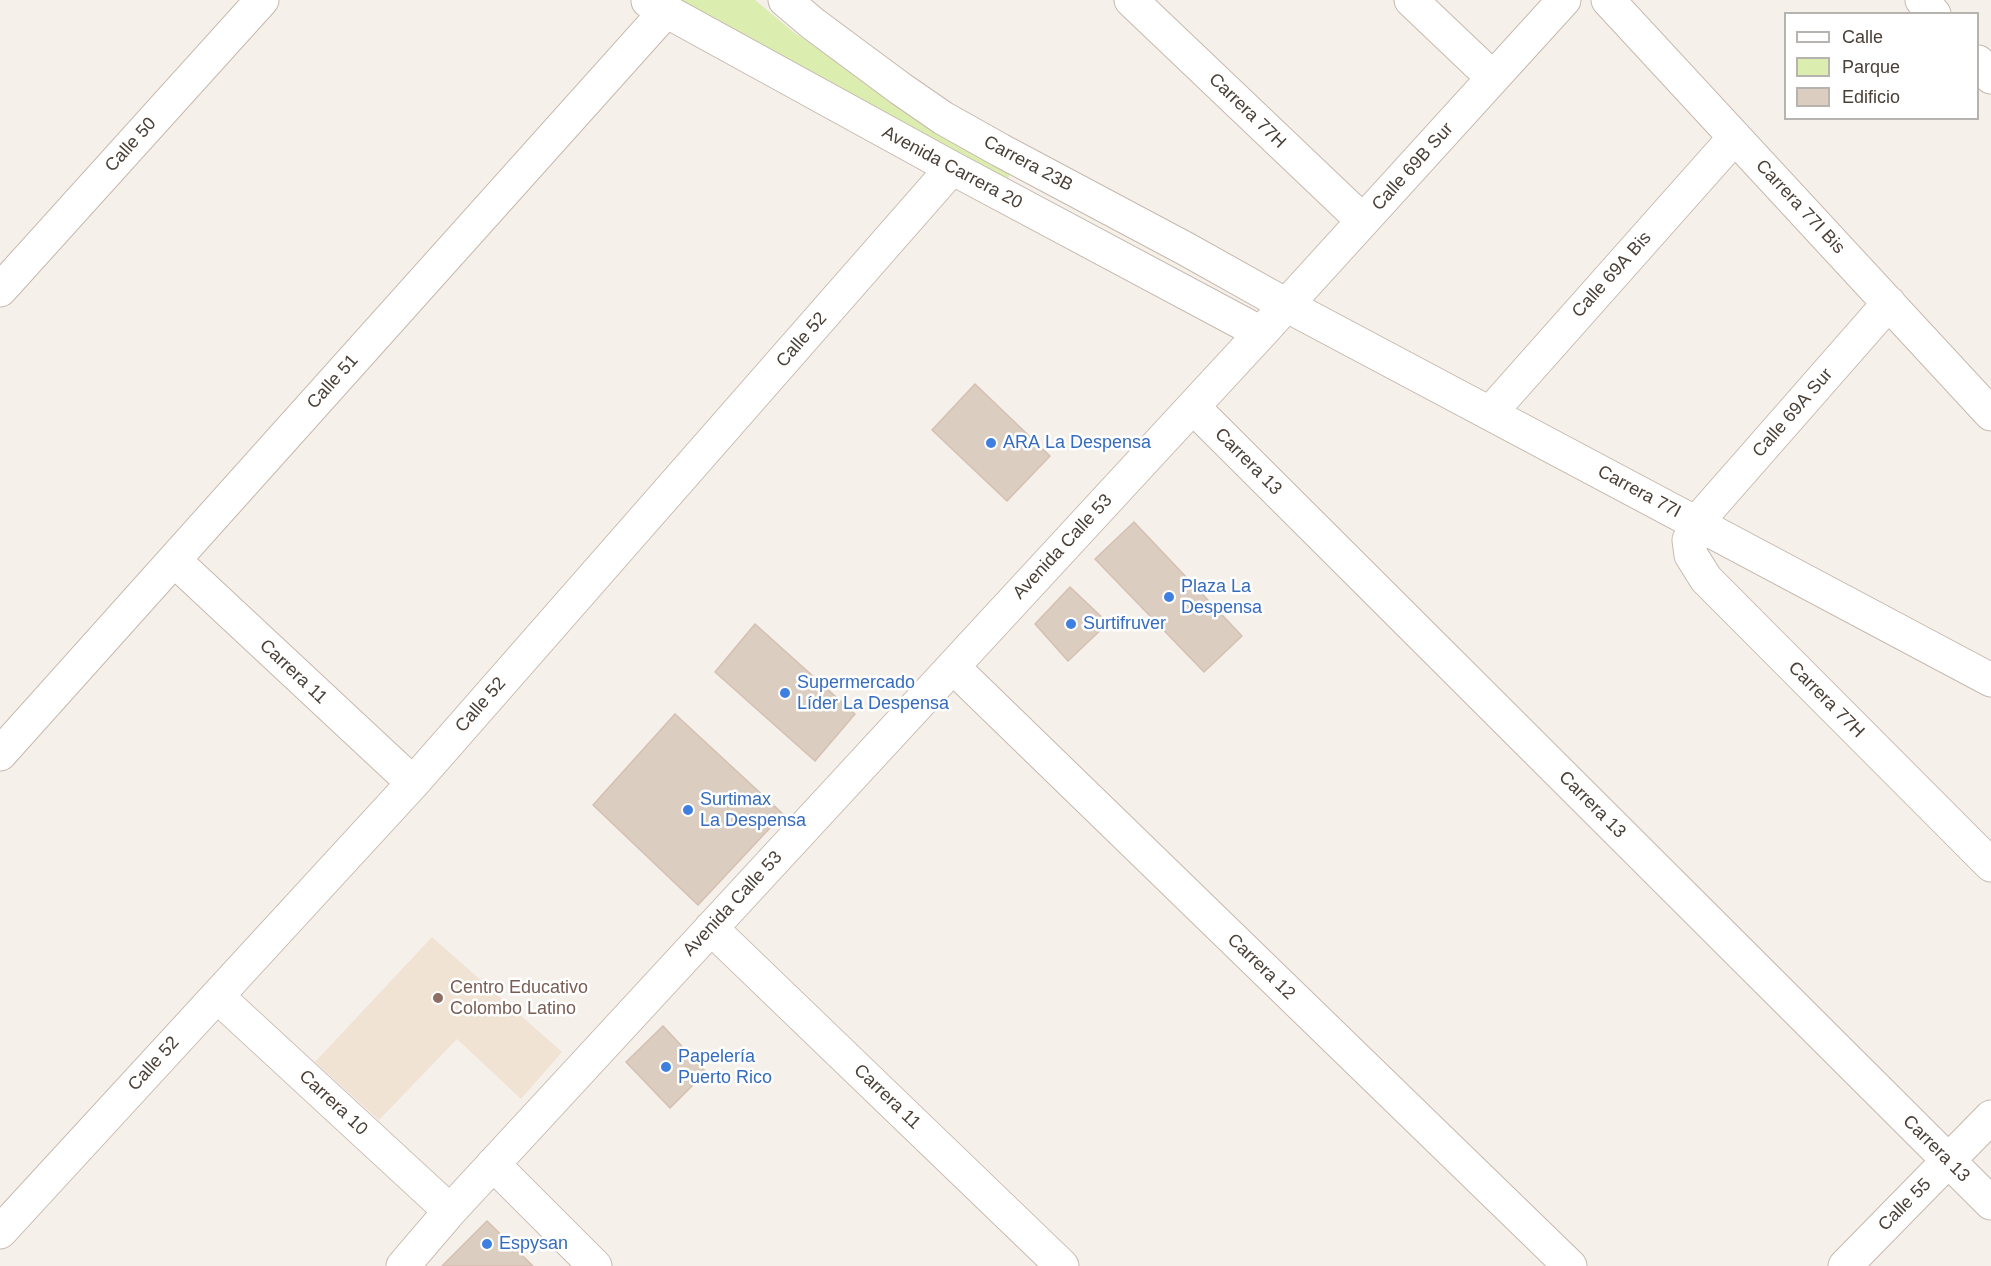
<!DOCTYPE html>
<meta charset="utf-8">
<style>
body{margin:0}
#map{position:relative;width:1991px;height:1266px;overflow:hidden;background:#f6f0ea;font-family:Arial,sans-serif}
canvas{display:block}
.legend{position:absolute;left:1784px;top:12px;width:195px;height:108px;box-sizing:border-box;background:#fff;border:2px solid #b7b3af;margin:0;padding:8px 10px;list-style:none;font-size:18px;color:#4b4037}
.legend li{display:flex;align-items:center;gap:12px;height:30px}
.legend b{width:30px;border:2px solid #b7b3af}
</style>
<div id="map">
<canvas width="1991" height="1266"></canvas>
<ul class="legend">
<li><b style="height:8px;background:#fff"></b>Calle</li>
<li><b style="height:16px;background:#dcedb0"></b>Parque</li>
<li><b style="height:16px;background:#dccdc1"></b>Edificio</li>
</ul>
</div>
<script>
const context = document.querySelector('canvas').getContext('2d');
context.lineJoin = 'round';
function fillPath(path, color) { context.fillStyle = color; context.fill(path, 'evenodd'); }
const toPath = rows => new Path2D(rows.map(r => 'M' + r).join(''));
function stroke(path, color, width, dash) { context.strokeStyle = color; context.lineWidth = width; context.lineCap = dash ? 'butt' : 'round'; context.setLineDash(dash || []); context.stroke(path); }
function write(font, color, halo, rows, align = 'center') {
  context.font = font + ' Arial,sans-serif'; context.lineWidth = 5; context.setLineDash([]); context.textBaseline = 'middle'; context.strokeStyle = halo; context.fillStyle = color; for (const [text, x, y, turn = 0] of rows) {
    context.save(); context.translate(x, y); context.rotate((+turn || 0) * Math.PI / 180); context.textAlign = isNaN(turn) ? turn : align; if (halo) context.strokeText(text, 0, 0); context.fillText(text, 0, 0); context.restore();
  }
}
const education = toPath([
 [432,937,562,1052,521,1099,457,1039,379,1120,315,1062]
]);
const green = toPath([
 [665,0,755,0,796,34,1011,171,1006,184]
]);
const building = toPath([
 [975,384,1050,456,1007,501,932,430,975,384],
 [1134,522,1242,636,1204,672,1095,559,1134,522],
 [1070,587,1108,623,1068,661,1035,624,1070,587],
 [755,624,855,714,815,761,715,672,755,624],
 [675,714,783,814,698,905,593,805,675,714],
 [663,1026,706,1072,670,1108,626,1062,663,1026],
 [487,1221,533,1266,442,1266,487,1221]
]);
const minor = toPath([
 [785,0,812,23,901,89,943,118,1000,150,1186,249,1286,305,1991,680],
 [1131,0,1363,221],
 [1411,0,1493,78],
 [1608,0,1991,414],
 [1922,0,1934,14],
 [648,1,952,168,1261,333],
 [1978,62,1991,77],
 [0,290,262,0],
 [1889,303,1697,522,1689,540,1691,555,1706,579,1991,865],
 [1193,407,1991,1203],
 [1490,413,1735,137],
 [174,560,413,783],
 [953,667,1570,1266],
 [0,754,666,11],
 [711,928,1062,1266],
 [217,996,450,1211],
 [493,1164,595,1266],
 [0,1232,413,783,952,168],
 [403,1266,450,1211,1261,333,1564,0],
 [1845,1266,1991,1117]
]);
const markers = [
 [991,443,6,"#3f7fe0"],
 [1169,597,6,"#3f7fe0"],
 [1071,624,6,"#3f7fe0"],
 [785,693,6,"#3f7fe0"],
 [688,810,6,"#3f7fe0"],
 [438,998,6,"#8d6e63"],
 [666,1067,6,"#3f7fe0"],
 [487,1244,6,"#3f7fe0"]
];
const streetNames = [
 ["Carrera 77H",1247,111,44],
 ["Calle 50",131,145,-48],
 ["Carrera 23B",1028,164,28],
 ["Calle 69B Sur",1413,167,-48],
 ["Avenida Carrera 20",952,168,28],
 ["Carrera 77I Bis",1800,207,47],
 ["Calle 69A Bis",1612,275,-48],
 ["Calle 52",802,340,-49],
 ["Calle 51",333,382,-48],
 ["Calle 69A Sur",1793,413,-49],
 ["Carrera 13",1248,462,45],
 ["Carrera 77I",1639,492,28],
 ["Avenida Calle 53",1063,547,-47],
 ["Carrera 11",293,672,43],
 ["Carrera 77H",1826,700,45],
 ["Calle 52",481,705,-49],
 ["Carrera 13",1592,805,45],
 ["Avenida Calle 53",733,904,-47],
 ["Carrera 12",1261,967,44],
 ["Calle 52",154,1064,-48],
 ["Carrera 11",887,1097,44],
 ["Carrera 10",333,1103,43],
 ["Carrera 13",1936,1149,45],
 ["Calle 55",1905,1205,-45]
];
const shopNames = [
 ["ARA La Despensa",1003,443],
 ["Plaza La",1181,587],
 ["Despensa",1181,608],
 ["Surtifruver",1083,624],
 ["Supermercado",797,683],
 ["Líder La Despensa",797,704],
 ["Surtimax",700,800],
 ["La Despensa",700,821],
 ["Papelería",678,1057],
 ["Puerto Rico",678,1078],
 ["Espysan",499,1244]
];
const educationNames = [
 ["Centro Educativo",450,988],
 ["Colombo Latino",450,1009]
];
fillPath(education, '#f0e3d3');
fillPath(green, '#dcedb0');
fillPath(building, '#dccdc1');
stroke(building, '#d4c0b1', 1.5);
stroke(minor, '#c6b9ae', 35);
stroke(minor, '#fff', 33);
for (const [x, y, r, color] of markers) { const dot = new Path2D(); dot.arc(x, y, r, 0, 2 * Math.PI); context.fillStyle = color; context.fill(dot); stroke(dot, '#fff', 2); }
write('18px', '#4b4037', '#fff', streetNames);
write('18px', '#366cbe', '#fff', shopNames, 'left');
write('18px', '#785e54', '#fff', educationNames, 'left');
</script>
